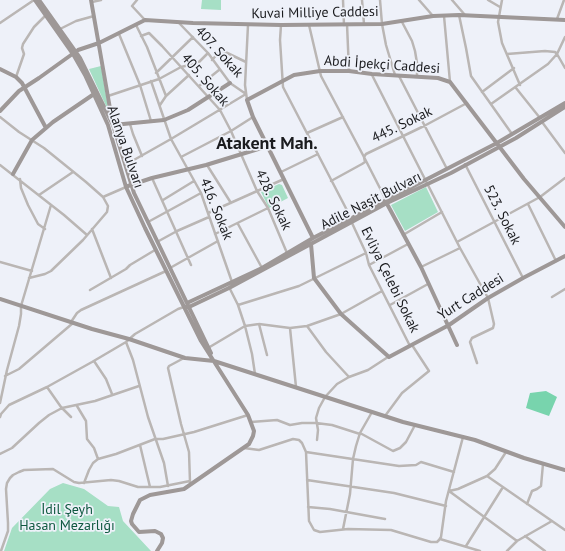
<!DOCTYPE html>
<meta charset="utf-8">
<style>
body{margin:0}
canvas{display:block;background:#eef1f9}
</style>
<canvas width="565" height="551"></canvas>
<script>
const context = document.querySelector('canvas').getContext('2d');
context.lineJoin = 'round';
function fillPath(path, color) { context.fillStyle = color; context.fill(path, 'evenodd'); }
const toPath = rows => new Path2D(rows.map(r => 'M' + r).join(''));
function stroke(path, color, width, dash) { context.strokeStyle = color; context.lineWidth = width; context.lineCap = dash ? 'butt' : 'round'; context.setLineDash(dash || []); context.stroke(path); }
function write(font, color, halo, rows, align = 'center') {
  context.font = font + ' "PT Sans",sans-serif'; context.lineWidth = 3.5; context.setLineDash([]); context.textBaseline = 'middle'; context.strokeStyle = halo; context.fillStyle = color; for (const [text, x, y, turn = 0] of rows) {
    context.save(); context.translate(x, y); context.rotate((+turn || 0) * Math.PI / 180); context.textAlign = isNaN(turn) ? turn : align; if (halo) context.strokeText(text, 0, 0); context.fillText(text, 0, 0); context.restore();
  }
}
const green = toPath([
 [202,0,221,0,221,10,201,9],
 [101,66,108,107,107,108,89,69],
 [279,184,282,185,288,198,269,208,261,192],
 [426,187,438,212,405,231,391,205],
 [63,483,84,489,108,506,119,507,123,521,151,551,4,551,12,528,50,489]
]);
const forest = toPath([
 [546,391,557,397,549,416,526,408,530,393]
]);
const street = toPath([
 [137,0,132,6,145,20],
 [343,0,344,25],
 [362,0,364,24],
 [380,0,382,24,386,45,395,75],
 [419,0,433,16],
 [452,0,465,15],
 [488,0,500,7],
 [502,0,498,22,502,43,520,85],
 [92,2,101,0],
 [459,15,466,48,471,76,512,134],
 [444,16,450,82],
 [557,19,564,0],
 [402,22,412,41,415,51,417,63,417,76],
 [0,23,34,0],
 [347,24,349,71],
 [136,25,147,47,166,96],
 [281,25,280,40,283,87,351,218],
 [309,25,321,76,364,157,386,200],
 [60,29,76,21,94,16],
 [119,34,140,85,151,121],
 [141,36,149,33,162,46,220,110,231,131,257,191,268,208,287,253],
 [507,54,545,51,555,52,557,54,565,68],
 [212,60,221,50,246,62],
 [156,73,193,37],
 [372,75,460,248,488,298,494,324,493,328,472,338,470,342,477,363],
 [399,76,447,169],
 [16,77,24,54,22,48,23,44,34,27,46,15],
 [151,81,171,139,201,193,232,282],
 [199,86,219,70],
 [516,88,540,118],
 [482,92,514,68],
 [108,96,159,79,181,67,198,63,208,53],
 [247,100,245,85,248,25],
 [491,104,548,64,557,54,565,37],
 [160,105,166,96,189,75],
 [0,117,19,132,44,148,86,182,103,197,108,206,107,212,83,240,51,271,45,274,29,278],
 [542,122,565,153],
 [130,124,133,134,142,156],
 [307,133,343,117],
 [181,157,231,131,253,117],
 [465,164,523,278],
 [0,165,64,215,87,235],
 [125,165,171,139,246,94,230,83,208,53,179,23],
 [207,165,231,203],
 [281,172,318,154],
 [152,178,191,265],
 [20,179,21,188,28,205,38,224,45,229],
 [331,181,362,164,365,162,364,157,366,154,424,126,467,103],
 [39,195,73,172],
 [103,197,126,187],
 [163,200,194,181],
 [528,204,556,261],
 [208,213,284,179],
 [148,222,201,193],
 [352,223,366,253,369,265,410,346],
 [238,224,262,268],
 [92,229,111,278],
 [215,234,268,208],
 [403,235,442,212],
 [157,242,177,231,209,217],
 [457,242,540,197,565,178],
 [0,262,32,271],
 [369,265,408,244],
 [421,267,460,248],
 [170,268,218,241],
 [229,287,238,305,245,326,252,354,255,374],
 [90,290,126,269,130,265,155,250],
 [552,297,565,289],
 [238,305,299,286,366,253],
 [390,305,428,284],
 [71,322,77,313,81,310,166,271],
 [259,324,267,355],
 [307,326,326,352,349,377],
 [290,328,296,387],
 [126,342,133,360,148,417,164,463,168,486],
 [208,348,245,326,259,324,290,328,307,326,341,314,382,291],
 [184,358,169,366,168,368,181,424,189,452,190,482],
 [94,361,106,379,112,394],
 [5,376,19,369,73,323],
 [47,387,61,407,71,417],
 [0,403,7,370,19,326,21,314,21,306,51,205],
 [77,406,86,421,87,439,94,448,98,459],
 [385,416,402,393,429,371,412,345],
 [0,417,1,414,9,405,47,387,92,362,126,342,135,334,178,309,184,307],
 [251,422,277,420,290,425,302,423,316,423,332,425,360,434],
 [360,433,393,451,400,448,406,442,415,425],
 [317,440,318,430,316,418,319,408,325,397,337,384,349,377,368,370,388,357],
 [140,445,150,487],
 [244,448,259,450,293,439,299,440,302,443,306,452,309,521,314,530,320,532,348,529,391,530,431,542,437,542,439,540,441,537,446,501,463,437],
 [306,452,399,466,416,465,421,462,454,472],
 [0,454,12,448,39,423,49,415,62,408,95,401,139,386],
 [487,476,565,530],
 [307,480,394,493,446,506],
 [84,483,89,470,93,463,98,459,116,454,155,439,163,439,194,432,248,415],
 [449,491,517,541],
 [449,491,458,489,487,476,495,469,506,452],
 [527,504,532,491,537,489,541,486,543,464],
 [308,507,330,509,385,519],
 [343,529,350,494,353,459,356,446,360,433,372,412],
 [525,536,545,551],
 [440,539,480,551],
 [466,546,503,487],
 [1,551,8,531,8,523,6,489,7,483,10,478,13,475,19,472,24,470,53,469,74,482,79,483,111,480,119,481,138,487,160,487,190,481],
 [507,551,517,541,552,521]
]);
const secondary = toPath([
 [35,0,73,54,85,75,108,125,126,187,145,228,201,341,248,415,254,431,253,436,249,444,184,489,150,495,140,500,133,514,131,521,132,524,139,532,155,531,161,534,163,538,162,543,157,551],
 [39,0,80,58,113,125,134,193,211,353],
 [91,0,112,120],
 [0,69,16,77,22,83,46,128],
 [0,111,19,91,39,78,78,50,99,43,145,20,193,23,281,25,382,24,433,16,459,15,565,20],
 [113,125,164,120,188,110,230,83],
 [13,174,32,140,53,122,94,94],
 [128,186,152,178,206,165,268,146],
 [386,202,421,267,457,345],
 [313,238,253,117,247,100,294,75,320,71,349,71,372,74,438,78,450,82,524,179,565,227],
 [311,244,314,278,341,314,389,357,449,325,488,298,523,278,565,256],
 [0,299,92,329,129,339,185,358,214,361,403,422,475,440,524,458,565,470],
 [187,303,262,268,313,238,497,143,565,103],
 [184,307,189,307,229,288,387,203,451,173,516,138,565,107]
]);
const streetNames = [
 ["Kuvai Milliye Caddesi",315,13,-1],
 ["407. Sokak",219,52,48],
 ["Abdi İpekçi Caddesi",382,65,4],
 ["405. Sokak",205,80,49],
 ["445. Sokak",402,125,-26],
 ["Alanya Bulvarı",125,147,71],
 ["428. Sokak",273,200,64],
 ["Adile Naşit Bulvarı",371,201,-27],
 ["416. Sokak",216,209,68],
 ["523. Sokak",502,215,63],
 ["Evliya Çelebi Sokak",390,280,64],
 ["Yurt Caddesi",471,297,-32]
];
const parkNames = [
 ["İdil Şeyh",67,510],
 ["Hasan Mezarlığı",67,526]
];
const districtNames = [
 ["Atakent Mah.",267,144]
];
fillPath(green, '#a6dfc5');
fillPath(forest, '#78d4ad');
stroke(street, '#bab6b4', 2.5);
stroke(secondary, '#9e9897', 4);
write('14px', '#1a1b1e', '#eef1f9', streetNames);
write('14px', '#0f5940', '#eef1f9', parkNames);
write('bold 18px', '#1a1b1e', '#eef1f9', districtNames);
</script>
